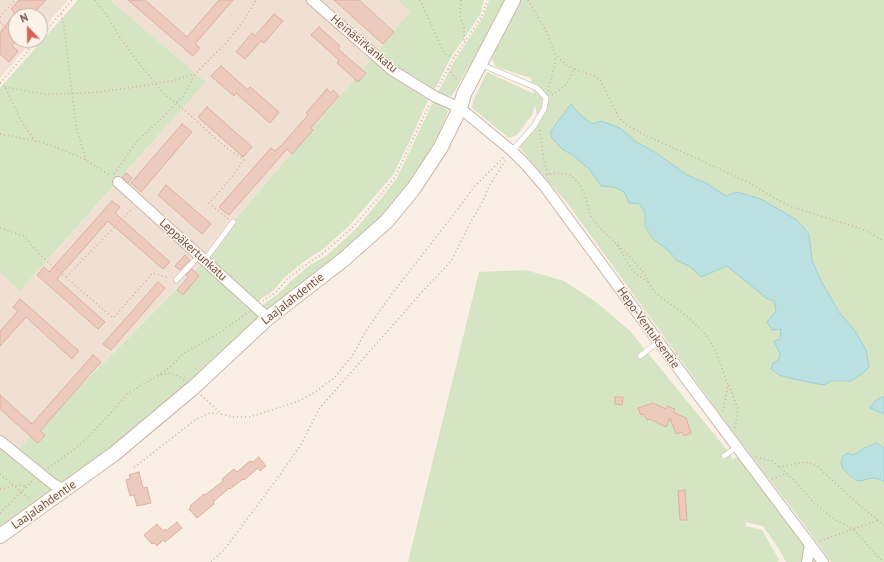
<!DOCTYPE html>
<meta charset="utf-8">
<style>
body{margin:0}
#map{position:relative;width:884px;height:562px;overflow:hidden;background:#f9efe4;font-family:"PT Sans",sans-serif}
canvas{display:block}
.north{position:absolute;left:8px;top:8px;width:40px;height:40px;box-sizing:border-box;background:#fdf3e9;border:1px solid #c4b4aa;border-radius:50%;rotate:338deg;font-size:11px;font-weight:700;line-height:16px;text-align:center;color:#6f554c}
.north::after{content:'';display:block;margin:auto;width:14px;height:18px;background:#d76355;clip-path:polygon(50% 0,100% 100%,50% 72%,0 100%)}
</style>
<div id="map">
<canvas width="884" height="562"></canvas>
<div class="north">N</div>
</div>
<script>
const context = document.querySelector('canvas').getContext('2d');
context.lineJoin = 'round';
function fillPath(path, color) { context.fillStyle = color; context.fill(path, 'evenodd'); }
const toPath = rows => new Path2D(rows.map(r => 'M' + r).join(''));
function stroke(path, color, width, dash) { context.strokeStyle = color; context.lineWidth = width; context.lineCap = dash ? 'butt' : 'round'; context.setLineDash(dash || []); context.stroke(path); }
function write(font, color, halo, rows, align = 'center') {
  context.font = font + ' "PT Sans",sans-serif'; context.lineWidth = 3; context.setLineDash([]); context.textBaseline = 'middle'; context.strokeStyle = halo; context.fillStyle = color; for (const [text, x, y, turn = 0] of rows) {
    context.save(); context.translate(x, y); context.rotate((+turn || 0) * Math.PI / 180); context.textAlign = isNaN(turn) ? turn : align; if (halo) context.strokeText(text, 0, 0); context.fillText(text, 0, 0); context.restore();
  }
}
const residential = toPath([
 [0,0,68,0,40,32,40,16,16,16,16,40,33,40,0,78],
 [110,0,306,0,372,58,233,222,207,258,121,178,206,82],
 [317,0,397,0,410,11,377,52],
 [116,184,201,263,17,450,0,435,0,273,20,291]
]);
const green = toPath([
 [78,0,110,0,206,82,20,291,0,273,0,88],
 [397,0,484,0,480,15,451,57,434,91,394,66,377,52,410,11],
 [489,0,507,0,486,42,479,49,452,96,437,94,455,60,483,17],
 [517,0,884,0,884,562,831,562,796,514,730,428,568,204,519,147,538,120,535,105,532,115,517,135,509,138,472,108,473,101,487,72,534,94,531,78,496,67,492,58],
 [372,58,429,98,411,138,393,175,348,227,322,250,306,260,284,278,274,290,255,303,207,258,233,222],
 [434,100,448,111,442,129,410,183,382,215,342,254,269,312,261,306,278,294,290,282,310,265,326,256,355,230,375,206,397,178],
 [204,261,268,318,208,372,0,536,0,441,14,453],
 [526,270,564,281,596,302,630,331,731,455,732,460,742,454,823,562,786,562,779,549,763,526,746,522,746,526,762,530,779,560,778,562,408,562,479,272]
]);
const water = toPath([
 [571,104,576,111,592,124,601,121,620,128,636,142,655,152,687,175,706,183,726,196,737,192,761,199,797,220,809,234,812,260,820,279,839,312,856,332,866,350,869,367,862,374,851,381,831,381,824,385,793,379,779,375,771,369,773,363,779,359,780,354,774,341,780,339,781,329,772,330,767,322,776,311,774,301,766,298,727,266,701,277,689,266,676,260,668,250,652,238,645,226,645,213,640,204,629,203,624,192,614,187,601,186,590,170,574,156,562,149,552,138,550,132,571,104],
 [882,397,884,397,884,414,870,408,875,401,882,397],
 [877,443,884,448,884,481,875,478,867,479,860,481,855,480,843,469,841,463,842,458,846,454,849,453,852,455,857,453,864,448,877,443]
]);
const building = toPath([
 [19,0,46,0,31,16,19,16,16,14,16,41,12,46,18,51,9,62,0,54,0,33,15,13,11,9,19,0],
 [128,0,145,0,187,37,219,0,233,0,195,44,200,48,193,56,128,0],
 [334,0,359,0,394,32,383,44,334,0],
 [274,14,283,21,264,43,261,41,245,59,236,52,252,33,255,36,274,14],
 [319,27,340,46,338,49,366,73,358,82,337,63,339,60,311,35,319,27],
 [221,66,248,90,250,87,279,112,270,123,236,93,234,96,211,76,221,66],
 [327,89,331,93,333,90,339,96,311,128,313,130,292,154,287,149,229,215,223,211,219,207,271,148,275,151,281,146,308,115,306,113,327,89],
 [207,107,252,147,243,157,198,117,207,107],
 [182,124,192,132,141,192,131,183,182,124],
 [126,173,132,178,128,183,122,177,126,173],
 [166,185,211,224,202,234,158,195,166,185],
 [112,201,120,207,115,213,170,262,163,269,108,221,57,279,105,322,98,329,37,275,44,267,49,272,112,201],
 [185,255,190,260,180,270,175,266,185,255],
 [192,269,199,276,183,295,177,290,188,277,186,275,192,269],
 [158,282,165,288,111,350,103,344,158,282],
 [20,299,79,351,72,359,26,317,0,346,0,331,18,311,13,307,20,299],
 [93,355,101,362,40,431,45,435,38,443,0,409,0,395,32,424,93,355],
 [615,397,623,397,622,405,615,404,615,397],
 [653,403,666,409,667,406,675,409,673,412,686,418,691,433,684,436,682,432,676,434,670,418,666,427,650,419,647,420,644,414,641,415,638,408,653,403],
 [259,457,266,466,260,471,258,468,244,480,243,479,230,489,229,488,213,502,214,504,197,518,189,509,191,507,190,506,204,494,205,495,223,481,222,479,234,469,237,472,250,461,253,462,259,457],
 [139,472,143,488,147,487,151,503,137,506,134,495,130,496,126,480,130,479,129,475,139,472],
 [685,490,687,520,680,520,678,491,685,490],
 [177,522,182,528,165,542,163,540,157,546,154,543,152,544,144,535,157,524,163,531,165,529,166,531,177,522]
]);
const path = toPath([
 [95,0,106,14,119,36,134,57,164,94,183,109,223,145,244,160,231,178,209,203,228,219],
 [420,0,444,53,454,58],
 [461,0,460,16,464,28,464,42],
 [528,0,547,33,555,54,565,64,574,69],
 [61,14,64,26,76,126,86,160],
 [0,17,15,0],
 [0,22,16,38],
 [40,38,72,0],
 [19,40,29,50],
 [448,69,458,81],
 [0,83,5,87,23,124,35,141],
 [0,83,38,40],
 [5,87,44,94,88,93,129,88,172,81,194,74],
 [438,87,454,58,482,16,487,0],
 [548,91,555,64,555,56],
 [552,95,567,84,574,69,593,75,601,81,619,118,627,125,643,134,748,182,774,198,792,207,862,229,884,241],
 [540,130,544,162,548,174],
 [0,134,41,142,63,150,86,160,111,176],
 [114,174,137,141,163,117,184,95,195,74,226,43,242,23,256,0],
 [546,175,558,173,571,175,580,185,586,198,590,215,599,227,632,259,644,273,653,290,658,295,689,318,706,335,716,351,728,385,723,412],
 [0,228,24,236,40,255,113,318,153,273,169,278],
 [617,245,633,271,649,283],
 [66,277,133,208],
 [263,301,276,292,287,279,308,263,322,254,336,242,352,228,372,205,395,177,430,103],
 [161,375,169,373,179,376,185,381],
 [729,385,738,409,735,430],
 [201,395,221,414,234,417,250,417,299,401,315,392,334,378,352,356,366,331,391,295,458,209,474,187,504,157],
 [756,457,772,461,794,480,813,502,834,519,853,529,883,562],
 [134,467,140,463,195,420,207,414,213,413,221,414],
 [779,467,806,462,817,466,858,504,884,525],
 [48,468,77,447,92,433,109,415,127,394,159,375,170,367,184,353,216,335,249,312],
 [0,474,31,500],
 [772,479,787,473],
 [0,489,19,485,27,486],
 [0,513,34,479],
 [820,541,878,520],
 [211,562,224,550,282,472,302,443,319,409,422,292,452,260,470,223,483,201,489,186,507,158]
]);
const lane = toPath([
 [480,64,537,88,546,98,544,109,534,126,512,151],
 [204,261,233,222],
 [176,280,199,256],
 [640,356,658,342],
 [724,456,737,447]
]);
const street = toPath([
 [312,0,392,70,434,96,460,108,512,151,527,166,545,187,689,383,823,562],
 [118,182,268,318],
 [0,441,53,484,65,490],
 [807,562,810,544]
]);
const secondary = toPath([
 [0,536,114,454,194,387,268,318,343,260,387,221,414,188,441,147,460,108,464,94,513,0]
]);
const streetNames = [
 ["Heinäsirkankatu",364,44,40],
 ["Leppäkertunkatu",193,250,42],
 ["Laajalahdentie",293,299,-38],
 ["Hepo-Ventuksentie",648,328,54],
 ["Laajalahdentie",44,505,-35]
];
fillPath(residential, '#f0e0d3');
fillPath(green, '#d5e5c4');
fillPath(water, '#bbe0e1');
stroke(water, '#a2d0d1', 1);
fillPath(building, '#eccbbe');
stroke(building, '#ddb0a0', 1);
stroke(lane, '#c9b6ab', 6);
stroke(street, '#c9b6ab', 12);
stroke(secondary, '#ceb7ac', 16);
stroke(path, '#d0aea2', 1.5, [1, 3]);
stroke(lane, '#fff', 5);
stroke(street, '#fff', 10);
stroke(secondary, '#fff', 14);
write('12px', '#6f554c', '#fdf3e9', streetNames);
</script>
